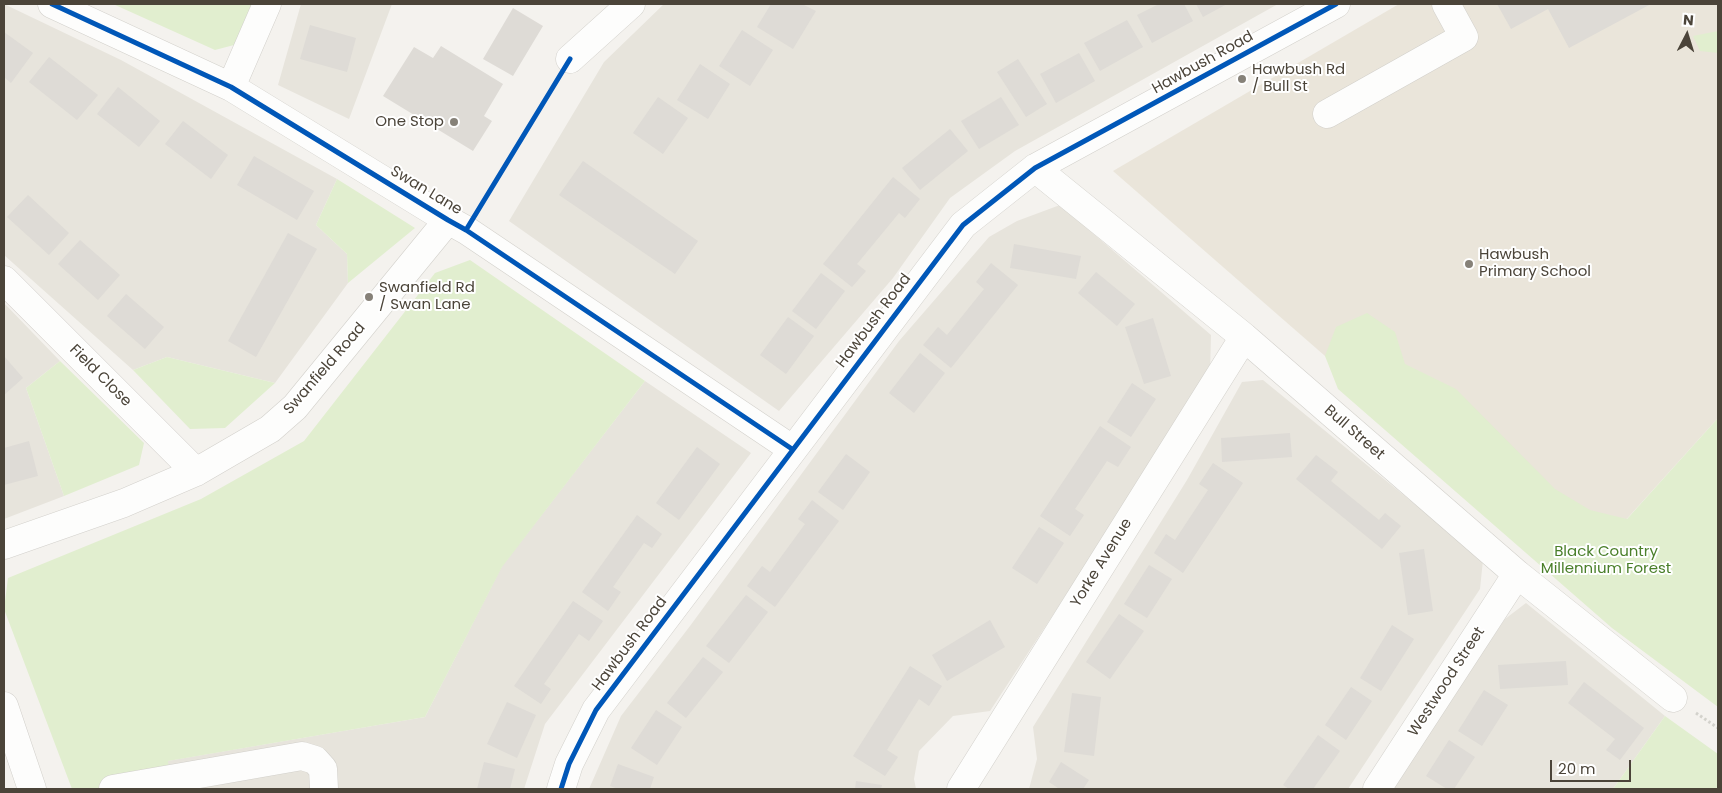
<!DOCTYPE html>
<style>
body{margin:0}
#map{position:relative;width:1722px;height:793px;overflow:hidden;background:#f4f2ee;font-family:Poppins,sans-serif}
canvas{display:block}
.frame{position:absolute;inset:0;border:5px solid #4b4439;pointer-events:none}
.north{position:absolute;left:1662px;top:10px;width:50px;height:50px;-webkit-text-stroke:4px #fff;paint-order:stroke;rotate:5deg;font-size:14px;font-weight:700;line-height:20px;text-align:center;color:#4b4439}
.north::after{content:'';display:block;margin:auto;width:18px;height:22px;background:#4b4439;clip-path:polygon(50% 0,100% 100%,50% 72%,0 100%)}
.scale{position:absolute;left:1550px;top:760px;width:81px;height:22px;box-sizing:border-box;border:2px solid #4b4439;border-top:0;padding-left:6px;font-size:15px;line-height:18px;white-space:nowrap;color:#4b4439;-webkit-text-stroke:4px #fff;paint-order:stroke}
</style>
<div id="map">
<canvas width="1722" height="793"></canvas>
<div class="frame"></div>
<div class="north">N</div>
<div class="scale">20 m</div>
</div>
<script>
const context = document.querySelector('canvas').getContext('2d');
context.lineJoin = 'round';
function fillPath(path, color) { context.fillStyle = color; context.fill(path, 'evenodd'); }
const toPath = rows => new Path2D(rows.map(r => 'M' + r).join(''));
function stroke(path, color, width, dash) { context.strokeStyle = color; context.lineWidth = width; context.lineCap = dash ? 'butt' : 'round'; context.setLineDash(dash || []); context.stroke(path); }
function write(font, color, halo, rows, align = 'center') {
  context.font = font + ' Poppins,sans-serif'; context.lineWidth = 4; context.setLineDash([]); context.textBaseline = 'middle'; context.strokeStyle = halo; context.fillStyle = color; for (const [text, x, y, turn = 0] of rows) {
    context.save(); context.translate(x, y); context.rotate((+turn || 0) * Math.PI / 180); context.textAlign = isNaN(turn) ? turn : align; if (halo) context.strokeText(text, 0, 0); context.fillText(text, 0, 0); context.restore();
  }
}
const residential = toPath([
 [4,4,121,60,337,179,316,225,347,254,348,283,275,383,167,357,133,370,4,255],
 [301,4,392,4,349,119,278,85],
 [664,4,1278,4,1015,151,950,198,893,278,779,411,509,221,604,62],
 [1060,205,1211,335,1210,375,990,711,953,716,919,751,914,779,916,789,589,789,621,716,690,626,899,341,989,237,1017,221],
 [4,303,60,361,26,388,64,496,4,519],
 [1263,380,1483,560,1480,589,1348,789,1029,789,1037,759,1033,727,1187,480,1242,382],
 [645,381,751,453,545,724,524,789,171,789,167,761,425,717,502,566],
 [1526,603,1665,716,1613,789,1390,789,1505,619]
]);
const education = toPath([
 [1399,4,1718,4,1718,418,1576,575,1113,171]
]);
const green = toPath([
 [113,4,253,4,234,45,215,50],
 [1718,31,1718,53,1700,51,1693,36],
 [337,179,415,228,348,283,347,254,316,225],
 [470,260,645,381,502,567,425,717,168,761,171,789,72,789,4,609,8,578,201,499,304,441,435,273],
 [1367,313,1395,332,1405,364,1456,389,1555,489,1590,510,1627,519,1718,418,1718,707,1612,628,1338,389,1325,356,1336,327],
 [167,357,275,383,225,428,190,429,133,370],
 [60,361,144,443,139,465,64,496,26,388],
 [1665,716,1718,754,1718,789,1613,789]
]);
const building = toPath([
 [771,4,802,4,816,11,793,49,757,27],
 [1159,4,1184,4,1193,21,1152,43,1137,15],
 [1196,4,1227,4,1203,17],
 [1497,4,1651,4,1569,48,1548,9,1511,29],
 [513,8,543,26,513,76,483,59],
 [1127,20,1143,47,1100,71,1084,43],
 [310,25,356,38,347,72,300,59],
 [742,30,773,50,750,86,719,66],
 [4,32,33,53,11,83,4,77],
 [441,46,503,84,484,116,492,121,473,151,383,96,414,47,433,58],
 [1079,53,1095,81,1056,103,1040,74],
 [49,57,98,95,77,120,29,82],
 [1018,59,1047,104,1026,117,997,72],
 [700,64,730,84,708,119,677,100],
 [118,87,160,121,139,147,97,114],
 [658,97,688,118,663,154,633,133],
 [1001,97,1019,125,979,149,961,121],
 [183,121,228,155,211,179,165,144],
 [950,129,968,151,920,190,902,168],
 [254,156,314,191,297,220,237,185],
 [583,161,698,241,675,274,559,195],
 [893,177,920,199,905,218,899,213,857,264,866,271,852,287,823,264],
 [28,195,69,233,49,255,7,217],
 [288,233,317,249,256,357,228,341],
 [80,240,120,275,98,300,58,264],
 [1014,244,1081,256,1076,279,1010,268],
 [991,263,1018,285,951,368,923,345,938,327,947,335,984,289,976,282],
 [1096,272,1135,304,1117,326,1078,293],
 [821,273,845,291,816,329,792,311],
 [126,294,164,327,145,349,107,316],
 [788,317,814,336,786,374,760,355],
 [1153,318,1171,376,1144,384,1125,327],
 [920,353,945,373,914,413,889,393],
 [4,356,23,378,4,395],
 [1132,383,1156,399,1131,437,1107,422],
 [1100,426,1131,447,1118,467,1107,461,1075,509,1084,515,1070,536,1040,516],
 [1290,433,1292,457,1222,462,1221,438],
 [29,441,38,476,4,485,4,448],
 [697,447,720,464,679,520,656,503],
 [846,454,870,472,843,510,818,492],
 [1316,455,1338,472,1331,481,1379,520,1385,513,1401,526,1382,549,1296,479],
 [1213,463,1243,483,1183,573,1154,553,1166,534,1175,540,1208,490,1199,484],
 [812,500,839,521,775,607,747,586,762,566,770,572,805,524,798,519],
 [637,515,662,534,652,548,644,543,613,587,621,592,608,611,582,592],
 [1039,527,1064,543,1037,584,1012,568],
 [1424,549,1433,611,1408,615,1399,553],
 [1149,565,1172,579,1147,618,1124,604],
 [746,595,768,612,729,663,706,646],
 [573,601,603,621,589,641,579,634,544,684,551,689,541,704,514,686],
 [1119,614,1144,631,1110,679,1086,662],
 [990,620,1005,647,947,681,932,655],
 [1392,625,1414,639,1381,691,1360,678],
 [703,657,723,672,686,718,667,703],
 [1566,661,1568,685,1500,689,1498,665],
 [910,666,942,686,929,706,919,699,887,750,898,757,885,776,853,756],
 [1584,682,1644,728,1620,760,1606,750,1615,739,1568,703],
 [1351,687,1372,701,1346,740,1325,725],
 [1484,690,1508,705,1482,746,1458,731],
 [1072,693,1101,697,1094,756,1064,752],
 [507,702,536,715,517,758,487,744],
 [656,710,682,727,657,765,631,748],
 [1318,735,1340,751,1313,789,1289,789,1283,785],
 [1449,740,1475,757,1454,789,1447,789,1426,776],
 [484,762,515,769,510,789,477,789],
 [1061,762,1089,780,1083,789,1057,789,1058,788,1049,782],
 [618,764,654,777,650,789,618,789,610,786],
 [856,781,882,785,881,789,855,789]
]);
const path = toPath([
 [1696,713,1718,728]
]);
const minor = toPath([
 [52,4,231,87,448,220,466,230,792,449],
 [570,59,631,4],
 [231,87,267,4],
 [1327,114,1464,37,1446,4],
 [1035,168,1244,337,1517,574,1673,698],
 [4,280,196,472],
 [4,545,124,503,196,472,270,429,295,407,448,220],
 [4,706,32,789],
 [113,789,302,756,315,760,323,769,324,789],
 [561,789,569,764,596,710,963,225,1035,168,1336,4],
 [961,789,1244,337],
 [1377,789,1517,574]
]);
const cycleway = toPath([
 [52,4,231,87,448,220,466,230,792,449],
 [466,230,570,59],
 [561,789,569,764,596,710,963,225,1035,168,1336,4]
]);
const markers = [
 [1242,79,5,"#868178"],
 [454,122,5,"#868178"],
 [1469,264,5,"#868178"],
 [369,297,5,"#868178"]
];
const streetNames = [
 ["Hawbush Road",1203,63,-29],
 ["Swan Lane",426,191,31],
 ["Hawbush Road",874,321,-53],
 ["Swanfield Road",325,369,-49],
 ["Field Close",100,376,45],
 ["Bull Street",1354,433,41],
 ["Yorke Avenue",1102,563,-58],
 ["Hawbush Road",630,644,-53],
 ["Westwood Street",1447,682,-57]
];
const poiNames = [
 ["Hawbush Rd",1252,70],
 ["/ Bull St",1252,87],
 ["One Stop",444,122,"right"],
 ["Hawbush",1479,255],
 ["Primary School",1479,272],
 ["Swanfield Rd",379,288],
 ["/ Swan Lane",379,305]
];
const parkNames = [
 ["Black Country",1606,552],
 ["Millennium Forest",1606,569]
];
fillPath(residential, '#e7e4dc');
fillPath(education, '#eae5da');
fillPath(green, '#e1eecf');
fillPath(building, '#dedbd6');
stroke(minor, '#d2d0cb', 29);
stroke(path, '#d3d2cc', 3, [2.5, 2.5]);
stroke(minor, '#fdfdfc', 28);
stroke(cycleway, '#0057b8', 5);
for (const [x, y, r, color] of markers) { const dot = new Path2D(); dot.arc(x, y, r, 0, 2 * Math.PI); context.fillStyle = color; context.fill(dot); stroke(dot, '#fff', 2); }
write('15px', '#4b4439', '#fff', streetNames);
write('15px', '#4b4439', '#fff', poiNames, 'left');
write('15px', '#4a7f2a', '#fff', parkNames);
</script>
